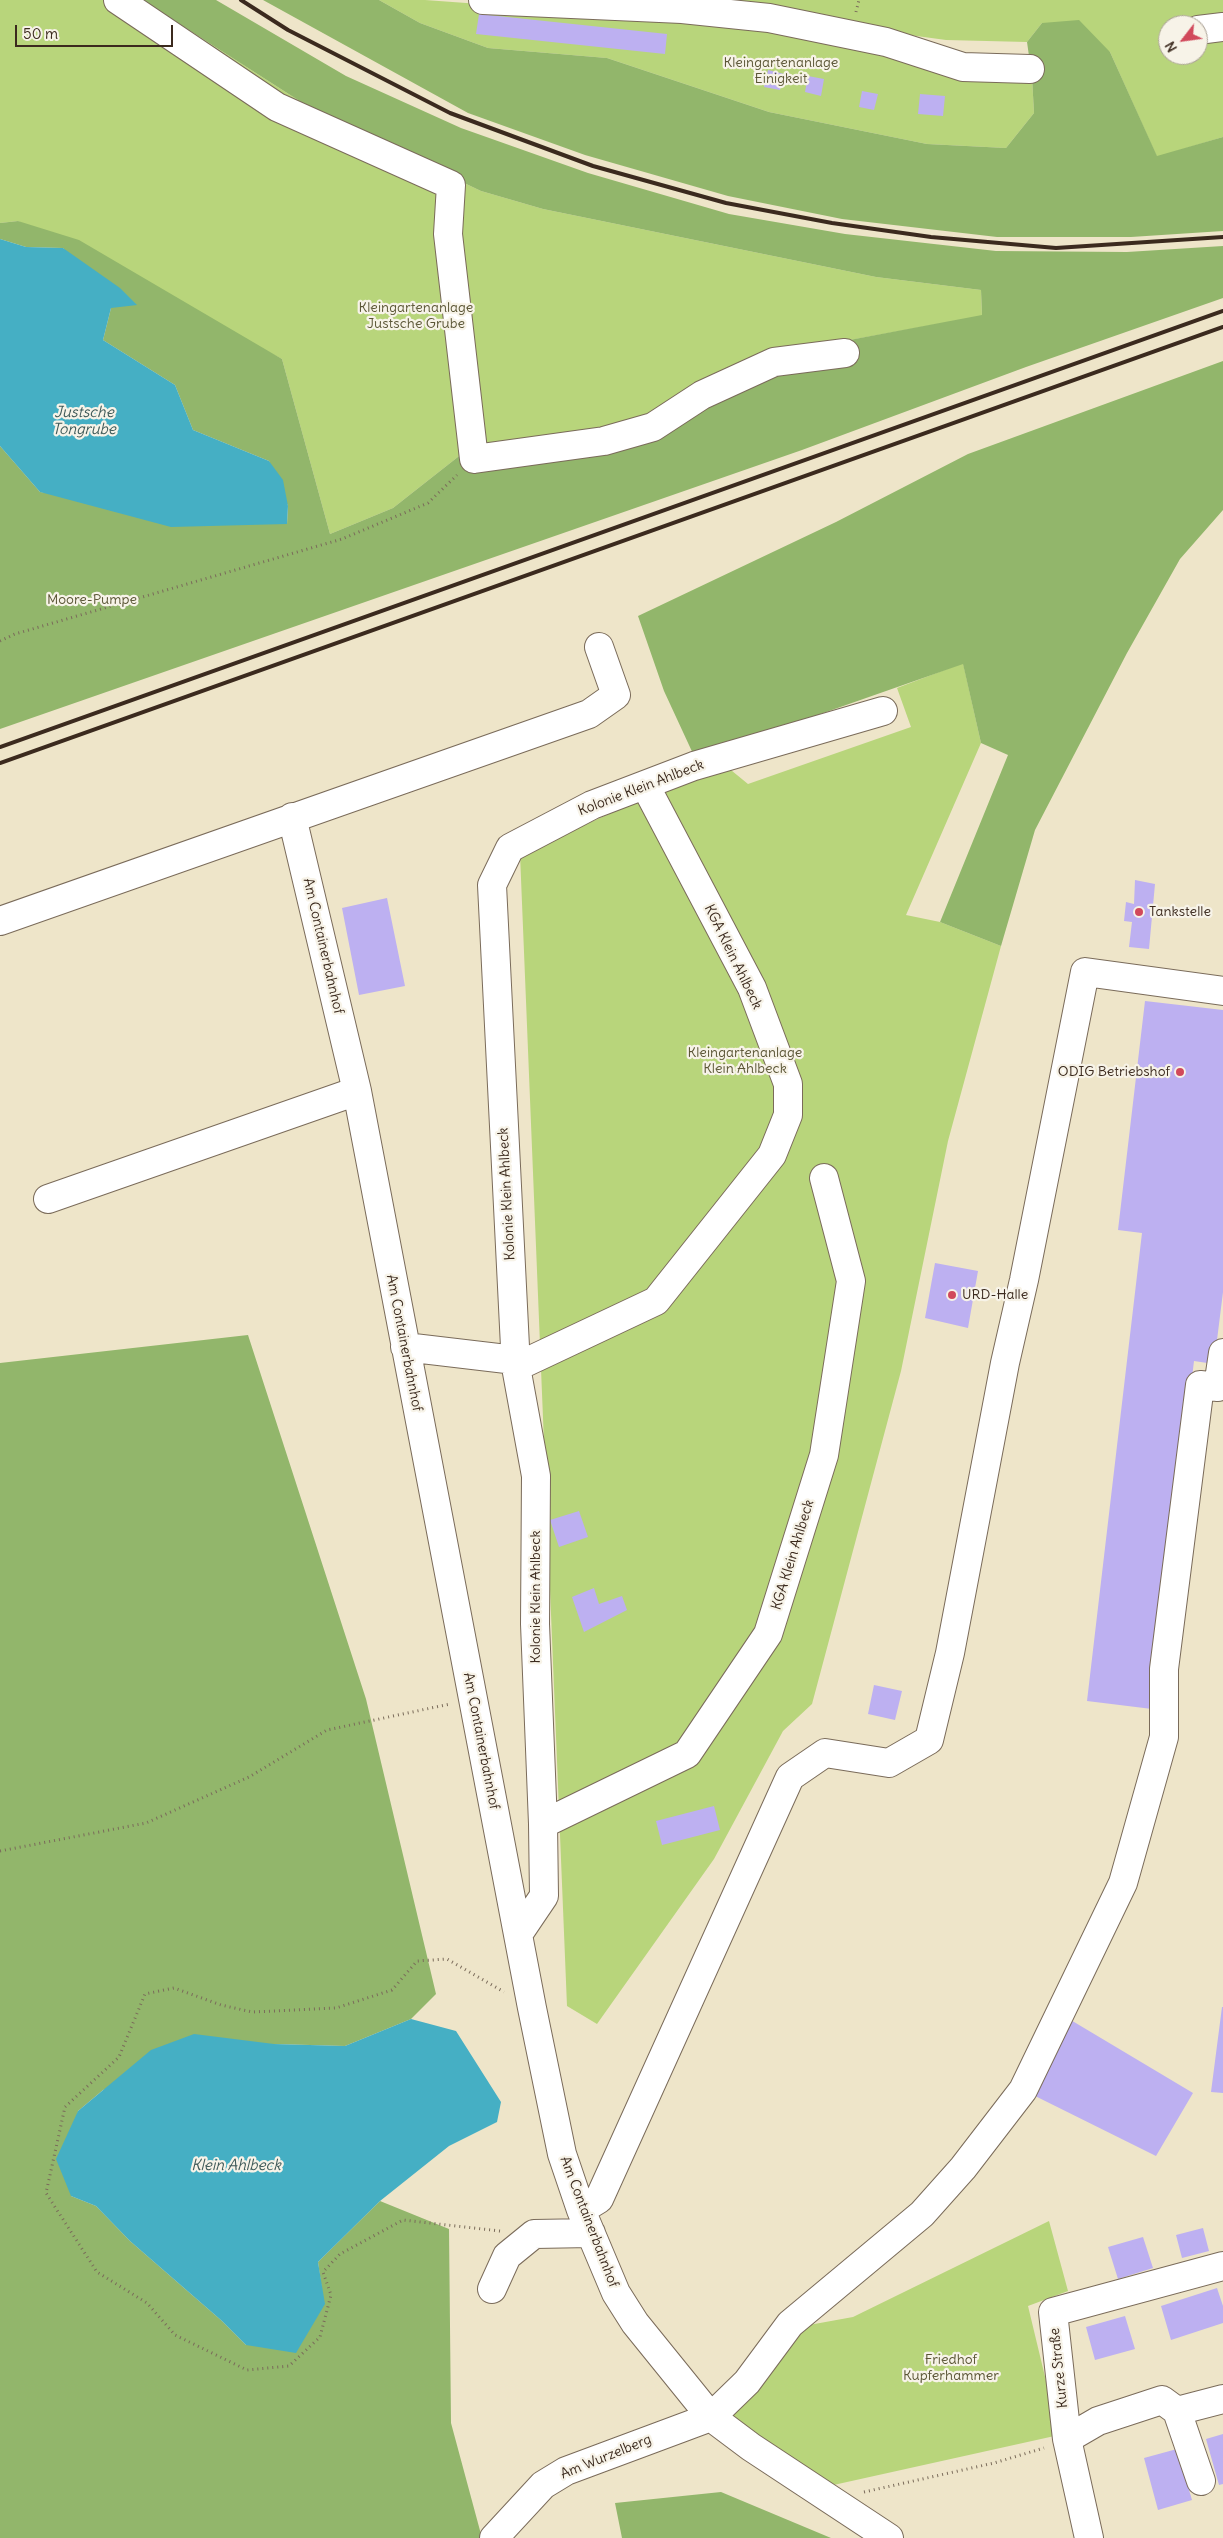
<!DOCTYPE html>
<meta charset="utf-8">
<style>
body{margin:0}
#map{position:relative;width:1223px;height:2538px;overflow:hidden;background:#eee5c9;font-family:Delius,sans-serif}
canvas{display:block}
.north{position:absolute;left:1158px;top:15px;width:50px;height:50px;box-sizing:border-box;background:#f7f3e8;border:1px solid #aca397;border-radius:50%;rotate:240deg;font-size:14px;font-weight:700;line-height:20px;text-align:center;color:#3b2a1e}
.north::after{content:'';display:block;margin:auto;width:18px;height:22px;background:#d1495b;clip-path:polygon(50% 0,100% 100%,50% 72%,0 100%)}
.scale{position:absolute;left:15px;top:25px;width:158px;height:22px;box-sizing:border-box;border:2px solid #3b2a1e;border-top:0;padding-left:6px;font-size:15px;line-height:18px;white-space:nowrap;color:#3b2a1e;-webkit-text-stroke:4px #f7f3e8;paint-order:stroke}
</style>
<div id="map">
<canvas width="1223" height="2538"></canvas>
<div class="north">N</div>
<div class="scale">50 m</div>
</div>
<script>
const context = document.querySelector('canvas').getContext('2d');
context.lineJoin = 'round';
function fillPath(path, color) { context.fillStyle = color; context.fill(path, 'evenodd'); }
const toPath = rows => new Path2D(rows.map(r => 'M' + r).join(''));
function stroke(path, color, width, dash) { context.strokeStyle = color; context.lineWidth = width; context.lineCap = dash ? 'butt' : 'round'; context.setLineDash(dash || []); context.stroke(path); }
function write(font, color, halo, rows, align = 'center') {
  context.font = font + ' Delius,sans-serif'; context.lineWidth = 4.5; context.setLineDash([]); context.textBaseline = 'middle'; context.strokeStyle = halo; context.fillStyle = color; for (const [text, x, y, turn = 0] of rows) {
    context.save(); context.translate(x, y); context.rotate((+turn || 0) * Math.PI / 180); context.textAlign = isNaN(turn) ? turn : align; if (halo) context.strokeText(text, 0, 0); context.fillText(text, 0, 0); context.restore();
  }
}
const green = toPath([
 [0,0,142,0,323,116,481,191,543,209,876,277,981,290,982,316,839,342,647,416,598,430,468,449,393,508,330,534,282,359,18,221,0,223],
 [379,0,425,0,769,25,1032,77,1034,113,1006,148,927,144,769,112,607,58,488,48,420,23],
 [703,0,1223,0,1223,137,1157,157,1110,52,1042,23,1027,42,946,40,858,28],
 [1168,25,1198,25,1198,55,1168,55],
 [963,663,981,743,906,915,940,922,1001,946,948,1141,901,1371,812,1704,783,1731,714,1859,597,2024,567,2006,520,854,698,774,726,766,748,784,911,727,897,688],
 [1049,2221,1068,2291,1028,2306,1059,2435,829,2486,727,2415,787,2329,853,2317]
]);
const forest = toPath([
 [142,0,216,0,346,76,461,128,588,173,729,214,845,234,996,251,1127,252,1223,246,1223,298,1026,367,802,450,0,729,0,446,40,492,287,524,288,506,269,461,193,430,175,385,103,340,111,308,63,248,26,247,0,239,0,223,18,221,79,240,282,359,330,534,393,508,468,449,598,430,646,416,839,342,982,315,981,290,876,277,543,209,481,191,323,116],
 [263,0,379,0,420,23,488,48,607,58,769,112,927,144,1006,148,1034,113,1032,77,1027,42,1042,23,1079,20,1110,52,1157,156,1223,137,1223,231,1131,237,997,237,842,219,728,196,585,155,468,113],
 [1223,361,1223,510,1180,559,1127,653,1035,830,1001,946,940,922,1008,755,981,743,963,664,695,758,664,691,638,616,836,522,968,454],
 [248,1335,366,1699,436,1994,411,2019,345,2046,274,2044,103,2090,78,2111,71,2196,96,2206,130,2241,222,2321,246,2345,324,2304,318,2262,380,2201,449,2229,451,2423,482,2538,0,2538,0,1363],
 [721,2492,831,2538,622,2538,615,2503]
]);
const water = toPath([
 [0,239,26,247,63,248,120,288,137,305,111,308,103,340,175,385,193,430,269,461,283,480,288,506,287,524,171,527,40,492,0,446],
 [411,2019,456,2031,501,2102,497,2122,449,2146,380,2201,318,2262,325,2304,296,2353,246,2345,222,2321,130,2241,96,2206,71,2196,56,2159,78,2111,151,2050,194,2034,274,2044,345,2046]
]);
const building = toPath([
 [479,14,667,34,665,54,476,34],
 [768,70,784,74,780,90,764,87],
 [808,76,824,79,821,96,805,92],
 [862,91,878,94,874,110,859,107],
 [920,94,945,96,943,116,918,114],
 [1135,880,1155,884,1149,949,1129,947,1132,922,1124,921,1126,902,1134,904],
 [387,898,405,986,359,995,342,908],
 [1145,1001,1223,1010,1223,1292,1214,1364,1194,1361,1152,1709,1087,1701,1142,1233,1118,1230],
 [935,1263,978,1271,968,1328,925,1318],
 [579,1511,588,1537,559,1547,550,1520],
 [594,1588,599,1604,622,1596,627,1610,584,1632,572,1597],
 [874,1685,902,1691,895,1720,868,1714],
 [714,1806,720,1830,662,1845,656,1821],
 [1222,2007,1223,2007,1223,2093,1211,2092],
 [1059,2013,1193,2093,1156,2156,1023,2090],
 [1203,2228,1209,2251,1182,2258,1176,2235],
 [1143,2237,1153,2268,1118,2279,1108,2247],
 [1217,2288,1223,2306,1223,2323,1171,2340,1161,2306],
 [1125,2316,1135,2349,1095,2360,1086,2327],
 [1223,2434,1223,2484,1219,2485,1206,2439],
 [1177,2449,1192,2500,1158,2510,1144,2458]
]);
const path = toPath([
 [856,12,859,0],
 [0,641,15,634,342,539,428,503,457,475],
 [0,1851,146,1823,249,1777,327,1730,450,1704],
 [500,2231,403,2220,340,2254,323,2272,331,2295,320,2337,289,2366,247,2370,175,2335,147,2303,97,2272,46,2193,65,2107,119,2057,145,1994,174,1988,221,2005,252,2012,336,2008,392,1990,417,1961,447,1959,504,1992],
 [864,2492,994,2463,1044,2448]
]);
const minor = toPath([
 [118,0,277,107,451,185,448,234,474,459,604,441,653,427,702,395,774,362,845,353],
 [483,0,682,9,769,18,886,42,963,67,1030,69],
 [1198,30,1223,27],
 [292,817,357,1091,532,2008,562,2154,581,2210,616,2293,635,2323,711,2417,751,2447,889,2538],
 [0,921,589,714,616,695,599,647],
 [48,1199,357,1091],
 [405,1347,515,1360],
 [516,1367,656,1301,772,1155,788,1115,788,1084,752,988,645,785],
 [543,1824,687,1754,768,1634,824,1455,851,1281,824,1178],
 [519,1933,544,1896,543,1824,535,1624,536,1476,516,1367,492,885,510,848,592,805,694,766,883,711],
 [581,2210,599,2199,790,1777,825,1753,889,1763,929,1740,950,1653,1005,1363,1024,1280,1085,972,1223,991],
 [492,2289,507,2256,534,2234,591,2233],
 [1177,2411,1223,2399],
 [1067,2439,1098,2421,1162,2400,1177,2411,1201,2481],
 [494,2538,543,2485,566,2471,711,2417,747,2382,790,2324,922,2214,963,2168,1023,2090,1123,1883,1164,1737,1164,1669,1200,1385,1218,1387,1223,1353],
 [1089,2538,1067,2439,1053,2312,1223,2266]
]);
const rail = toPath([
 [241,0,288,30,450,113,593,166,726,203,832,223,931,237,1056,248,1223,237],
 [0,747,1223,311],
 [0,763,1223,327]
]);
const markers = [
 [1139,912,5,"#d1495b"],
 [1180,1072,5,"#d1495b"],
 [952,1295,5,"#d1495b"]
];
const parkNames = [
 ["Kleingartenanlage",781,63],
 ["Einigkeit",781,79],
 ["Kleingartenanlage",416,308],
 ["Justsche Grube",416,324],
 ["Moore-Pumpe",92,600],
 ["Kleingartenanlage",745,1053],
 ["Klein Ahlbeck",745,1069],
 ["Friedhof",951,2360],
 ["Kupferhammer",951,2376]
];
const streetNames = [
 ["Kolonie Klein Ahlbeck",641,788,-21],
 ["Am Containerbahnhof",323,946,77],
 ["KGA Klein Ahlbeck",733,957,64],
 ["Kolonie Klein Ahlbeck",507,1194,-93],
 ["Am Containerbahnhof",404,1343,79],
 ["KGA Klein Ahlbeck",793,1555,-73],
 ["Kolonie Klein Ahlbeck",536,1597,-90],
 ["Am Containerbahnhof",481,1741,79],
 ["Am Containerbahnhof",589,2222,69],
 ["Kurze Straße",1059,2368,-96],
 ["Am Wurzelberg",606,2457,-22]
];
const poiNames = [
 ["Tankstelle",1149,912],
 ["ODIG Betriebshof",1170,1072,"right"],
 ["URD-Halle",962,1295]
];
const waterNames = [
 ["Justsche",84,413],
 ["Tongrube",84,430],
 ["Klein Ahlbeck",236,2166]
];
fillPath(green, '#b8d57b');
fillPath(forest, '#92b66b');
fillPath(water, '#45afc4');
fillPath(building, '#bdb0f1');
stroke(minor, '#7a6b5a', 30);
stroke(path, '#7a6b5a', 3, [1, 4]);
stroke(minor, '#fff', 28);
stroke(rail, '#3b2a1e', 4);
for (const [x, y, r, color] of markers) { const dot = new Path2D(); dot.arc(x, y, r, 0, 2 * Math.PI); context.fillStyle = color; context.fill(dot); stroke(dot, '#f7f3e8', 2); }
write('14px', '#5a5535', '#f7f3e8', parkNames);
write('14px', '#3b2a1e', '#f7f3e8', streetNames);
write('14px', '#3b2a1e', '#f7f3e8', poiNames, 'left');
write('italic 15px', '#3e5958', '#f7f3e8', waterNames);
</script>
